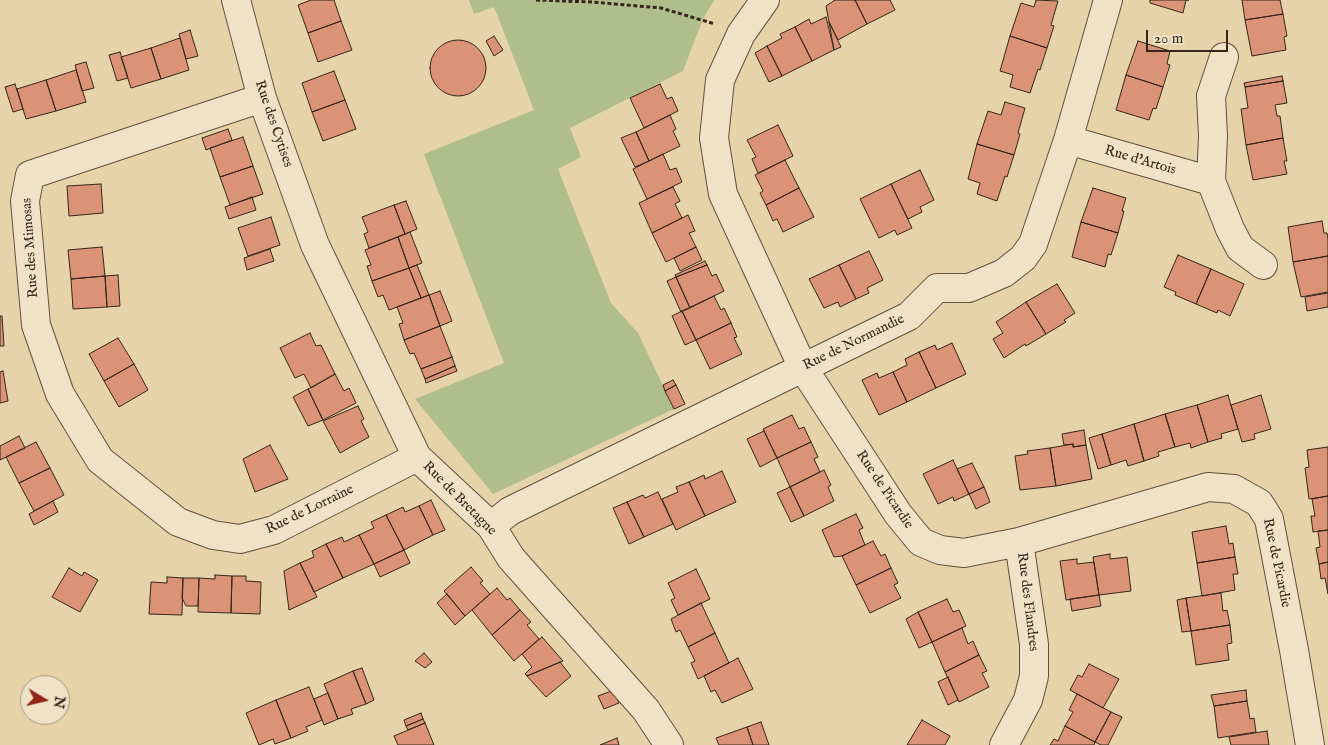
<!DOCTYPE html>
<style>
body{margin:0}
#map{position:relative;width:1328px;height:745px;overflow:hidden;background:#e6d3a9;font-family:"IM FELL English",serif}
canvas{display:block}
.north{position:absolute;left:20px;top:675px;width:50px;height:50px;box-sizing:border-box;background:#efe2c7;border:1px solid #a59781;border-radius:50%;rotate:99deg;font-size:14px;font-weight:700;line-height:20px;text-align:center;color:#352619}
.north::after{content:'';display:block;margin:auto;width:18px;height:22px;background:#8f2418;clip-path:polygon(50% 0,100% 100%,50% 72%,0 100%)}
.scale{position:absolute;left:1146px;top:30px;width:82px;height:22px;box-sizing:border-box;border:2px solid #352619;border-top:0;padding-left:6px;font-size:15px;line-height:18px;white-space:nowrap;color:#352619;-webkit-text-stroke:4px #efe2c7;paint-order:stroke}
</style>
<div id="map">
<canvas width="1328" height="745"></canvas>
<div class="north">N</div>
<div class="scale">20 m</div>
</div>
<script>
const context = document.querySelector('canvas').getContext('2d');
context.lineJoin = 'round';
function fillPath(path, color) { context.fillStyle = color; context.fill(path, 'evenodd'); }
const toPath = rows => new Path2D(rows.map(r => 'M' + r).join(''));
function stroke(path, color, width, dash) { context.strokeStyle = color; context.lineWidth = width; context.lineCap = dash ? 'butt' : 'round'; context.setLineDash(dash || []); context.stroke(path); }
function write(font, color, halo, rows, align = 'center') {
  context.font = font + ' "IM FELL English",serif'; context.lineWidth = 4; context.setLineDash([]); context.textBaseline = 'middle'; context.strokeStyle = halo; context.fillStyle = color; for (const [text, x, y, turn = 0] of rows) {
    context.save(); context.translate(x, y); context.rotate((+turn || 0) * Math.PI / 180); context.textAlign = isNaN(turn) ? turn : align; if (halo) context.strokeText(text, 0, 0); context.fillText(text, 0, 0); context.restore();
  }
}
const green = toPath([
 [469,0,714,0,703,19,683,71,570,128,581,157,558,169,611,303,638,333,674,409,493,494,415,399,504,363,424,154,534,110,494,7,474,14]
]);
const building = toPath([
 [311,0,334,0,341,21,308,33,298,5,311,0],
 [835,0,855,0,867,24,838,40,829,22,826,6,835,0],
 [855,0,890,0,895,10,867,24,855,0],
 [1036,0,1058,1,1051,25,1054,26,1047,48,1010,36,1021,3,1034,7,1036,0],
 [1150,0,1189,0,1186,0,1183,13,1150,3,1150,0],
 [1242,0,1280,0,1283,14,1245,20,1242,0],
 [1283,14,1287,36,1284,37,1286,50,1252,56,1245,20,1283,14],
 [826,17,834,50,812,61,795,27,809,19,811,24,826,17],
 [341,21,352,50,318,62,308,33,341,21],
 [829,22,841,47,834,50,829,22],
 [795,27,812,61,782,76,767,46,782,38,780,34,795,27],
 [190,30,198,56,186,59,179,34,190,30],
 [494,36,503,50,494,56,486,41,494,36],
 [1010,36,1047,48,1040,70,1038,69,1030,93,1010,87,1013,75,1000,71,1010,36],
 [180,38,189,70,161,79,151,48,180,38],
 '430 68a28 28 0 1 1 56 0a28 28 0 1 1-56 0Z',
 [1138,41,1170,51,1167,64,1170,65,1163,87,1126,75,1138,41],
 [767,46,782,76,769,82,755,53,767,46],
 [151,48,161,79,131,88,121,57,151,48],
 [120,52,128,78,117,81,109,55,120,52],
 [86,62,94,88,82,91,75,65,86,62],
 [76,70,86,102,56,111,46,80,76,70],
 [334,71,345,100,312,112,302,83,334,71],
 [1126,75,1163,87,1156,109,1153,108,1149,120,1116,110,1126,75],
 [1282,76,1283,81,1245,87,1244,83,1282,76],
 [46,80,56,111,26,119,17,89,46,80],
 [1283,81,1287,103,1275,105,1277,116,1280,116,1283,138,1246,145,1241,109,1248,108,1245,87,1283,81],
 [15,84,23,109,13,112,5,87,15,84],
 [660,84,667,99,672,97,678,111,644,128,630,98,660,84],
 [345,100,356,129,323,141,312,112,345,100],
 [1005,102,1025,108,1018,133,1020,134,1014,155,977,144,988,111,1001,115,1005,102],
 [670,115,676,129,673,131,680,146,649,161,636,132,670,115],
 [778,125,793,156,758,173,752,159,756,157,747,140,778,125],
 [228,129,232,140,206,150,202,138,228,129],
 [636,132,649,161,635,167,621,138,636,132],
 [243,137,253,166,220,177,210,148,243,137],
 [1283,138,1287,161,1284,161,1287,174,1253,180,1246,145,1283,138],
 [977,144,1014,155,1007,177,1005,176,997,201,977,194,980,183,968,179,977,144],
 [663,154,670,170,676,168,682,182,647,199,633,169,663,154],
 [785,160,799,188,766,205,760,193,763,191,755,175,785,160],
 [253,166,263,194,230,205,220,177,253,166],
 [920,170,934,200,920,207,922,212,908,219,891,184,920,170],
 [101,184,103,213,69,216,67,186,101,184],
 [891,184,912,228,897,235,895,230,879,238,860,199,891,184],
 [673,187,680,201,675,204,682,218,652,233,639,203,673,187],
 [799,188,814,217,783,232,777,219,773,221,766,205,799,188],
 [1093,188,1126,198,1122,211,1124,211,1118,233,1081,222,1093,188],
 [252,197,256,210,229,219,225,207,252,197],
 [406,201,417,229,405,234,394,205,406,201],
 [394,205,405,234,369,248,364,234,368,232,362,217,394,205],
 [688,215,695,231,689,233,696,247,666,262,652,233,688,215],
 [271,217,280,245,248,256,238,228,271,217],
 [1322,221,1324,233,1327,233,1328,239,1328,256,1293,262,1288,227,1322,221],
 [1081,222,1118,233,1111,255,1108,254,1105,267,1072,257,1081,222],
 [410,232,422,263,409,268,398,237,410,232],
 [398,237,409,268,372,281,367,266,371,265,365,250,398,237],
 [102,247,105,276,71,279,68,250,102,247],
 [696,247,702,260,680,271,674,258,696,247],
 [270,249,274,261,247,270,244,258,270,249],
 [869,251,883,280,867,288,869,293,856,299,839,265,869,251],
 [1178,255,1211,269,1196,304,1175,295,1176,292,1164,287,1178,255],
 [1328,256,1328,292,1301,297,1293,262,1328,256],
 [705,261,707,265,676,277,675,275,705,261],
 [417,265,429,295,421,298,409,268,417,265],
 [707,265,712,276,716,274,724,291,690,308,676,277,707,265],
 [839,265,856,299,840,307,838,302,824,308,809,279,839,265],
 [409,268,421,298,389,310,383,295,378,297,372,281,409,268],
 [1211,269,1244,284,1230,316,1218,310,1217,313,1196,304,1211,269],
 [118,275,120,306,107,307,105,276,118,275],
 [105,276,107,307,73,309,71,279,105,276],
 [676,277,690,308,681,312,667,281,676,277],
 [1057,284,1075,313,1064,320,1066,322,1046,334,1026,302,1057,284],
 [440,291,452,321,440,326,429,295,440,291],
 [1328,293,1328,307,1307,311,1305,297,1328,293],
 [429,295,440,326,404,340,399,324,403,323,397,307,429,295],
 [714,296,721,310,724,308,731,323,696,340,682,311,714,296],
 [1026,302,1046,334,1026,346,1025,344,1004,358,993,339,1003,333,996,322,1026,302],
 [682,311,696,340,685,345,672,316,682,311],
 [0,316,2,316,4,346,0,346,0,316],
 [731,323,737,337,734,338,742,354,710,369,696,340,731,323],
 [440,326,452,357,421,369,414,353,410,354,404,340,440,326],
 [310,333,316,346,321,345,335,374,311,388,304,374,295,378,280,348,310,333],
 [118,338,134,364,104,381,89,354,118,338],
 [952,343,966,374,936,388,919,352,935,345,937,350,952,343],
 [919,352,936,388,907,402,893,372,907,365,905,359,919,352],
 [452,357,455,366,425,379,421,369,452,357],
 [134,364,148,390,119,407,104,381,134,364],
 [455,366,457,371,426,383,425,379,455,366],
 [3,371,8,401,0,403,0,372,3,371],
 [893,372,907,402,879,415,862,380,877,373,879,378,893,372],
 [335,374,344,391,349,388,356,403,323,420,308,389,335,374],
 [673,380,676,385,665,391,663,385,673,380],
 [676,385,685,404,674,409,665,391,676,385],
 [308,389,323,420,308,426,293,397,308,389],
 [1228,395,1238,429,1221,434,1222,438,1208,442,1197,405,1228,395],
 [1261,395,1271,429,1254,434,1255,439,1242,442,1231,405,1261,395],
 [1197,405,1208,442,1191,448,1190,443,1175,447,1165,414,1197,405],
 [358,406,364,419,361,421,369,437,340,453,323,421,358,406],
 [1165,414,1175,447,1158,452,1159,456,1144,461,1134,424,1165,414],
 [792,415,799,429,804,427,811,442,777,458,763,429,792,415],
 [1134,424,1144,461,1128,466,1126,460,1111,465,1102,434,1134,424],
 [1084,430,1086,445,1073,447,1073,444,1064,445,1062,434,1084,430],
 [764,431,777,458,760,467,747,439,764,431],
 [1102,434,1111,465,1098,469,1089,438,1102,434],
 [19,436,25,448,0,460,0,446,19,436],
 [36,442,50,468,19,483,6,457,36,442],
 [811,442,818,457,814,459,820,472,790,487,777,458,811,442],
 [1073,444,1073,447,1086,445,1092,479,1056,486,1050,448,1073,444],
 [270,445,288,479,255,492,243,459,270,445],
 [1328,447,1328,496,1309,499,1305,468,1309,467,1307,450,1328,447],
 [1050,448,1056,486,1020,490,1015,456,1028,454,1027,451,1050,448],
 [953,460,969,494,954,501,953,497,938,504,923,474,953,460],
 [972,463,984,487,969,494,957,469,972,463],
 [50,468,64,495,34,511,19,483,50,468],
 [824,470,831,485,828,487,834,501,804,516,790,487,824,470],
 [722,471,736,502,705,516,689,482,704,475,705,479,722,471],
 [689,482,705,516,676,530,662,499,678,492,676,487,689,482],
 [790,487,804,516,791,522,777,493,790,487],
 [984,487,990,502,976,509,969,494,984,487],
 [658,492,673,524,644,537,627,502,643,495,645,498,658,492],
 [1328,496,1328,530,1313,532,1311,516,1315,516,1312,499,1328,496],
 [431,500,445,530,433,535,419,506,431,500],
 [53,501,58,512,34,525,29,514,53,501],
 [627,502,644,537,629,544,613,508,627,502],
 [419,506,433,535,404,550,386,515,403,507,405,512,419,506],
 [856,514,863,528,859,530,865,545,842,556,834,557,822,530,856,514],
 [386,515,404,550,374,564,359,535,374,528,371,522,386,515],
 [1226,526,1229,544,1233,543,1235,557,1197,563,1192,532,1226,526],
 [1328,530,1328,562,1319,564,1316,548,1320,547,1318,531,1328,530],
 [359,535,374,564,343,578,326,544,342,537,344,542,359,535],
 [873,541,881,556,885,554,891,568,856,585,842,556,873,541],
 [326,544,343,578,314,592,300,563,314,557,312,551,326,544],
 [404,550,410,563,380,577,374,564,404,550],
 [1110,554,1110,559,1127,557,1131,591,1099,595,1093,557,1110,554],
 [1235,557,1238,574,1233,574,1235,590,1202,596,1197,563,1235,557],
 [1077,559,1077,564,1094,562,1099,595,1066,600,1060,561,1077,559],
 [1328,562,1328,594,1325,578,1321,579,1319,564,1328,562],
 [300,563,317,597,289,610,284,571,300,563],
 [471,567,483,581,480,583,490,594,465,616,444,591,471,567],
 [69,568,82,576,84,572,98,580,80,612,52,597,69,568],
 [891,568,898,583,894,585,901,598,870,613,856,585,891,568],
 [696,569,710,599,678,615,671,600,675,598,668,583,696,569],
 [215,575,232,576,231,613,198,612,199,578,215,579,215,575],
 [232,576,246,576,246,581,261,582,260,614,231,613,232,576],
 [167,577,183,578,182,615,149,614,151,582,167,583,167,577],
 [183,578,199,578,198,606,186,606,182,598,183,578],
 [497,588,507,600,510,598,520,610,492,635,472,610,497,588],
 [1221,593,1223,611,1227,610,1230,625,1191,631,1186,598,1221,593],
 [447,594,465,616,455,625,437,603,447,594],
 [1099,595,1101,606,1072,611,1070,599,1099,595],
 [1186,598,1191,631,1182,632,1177,600,1186,598],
 [947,599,953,612,959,610,966,626,932,642,918,612,947,599],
 [701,603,715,633,688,647,680,630,676,632,671,619,701,603],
 [520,610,531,622,527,625,539,639,514,661,492,635,520,610],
 [918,612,932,642,919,648,906,619,918,612],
 [1230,625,1232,643,1227,644,1229,660,1196,665,1191,631,1230,625],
 [962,628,968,644,973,641,979,655,945,672,932,642,962,628],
 [715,633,729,663,698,679,691,663,695,661,688,647,715,633],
 [542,637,563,661,527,676,525,674,532,667,522,654,542,637],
 [424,653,432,662,425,668,415,661,424,653],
 [979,655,987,671,982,673,989,687,959,702,945,672,979,655],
 [738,658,753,689,722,703,715,690,711,692,704,676,738,658],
 [560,662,571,676,546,697,527,676,560,662],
 [1089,664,1119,679,1103,708,1070,690,1078,675,1082,677,1089,664],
 [362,668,374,700,366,704,353,671,362,668],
 [353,671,366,704,351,709,353,714,338,719,324,684,353,671],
 [948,677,958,700,948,705,938,682,948,677],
 [309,687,322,720,306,727,308,731,291,738,276,700,309,687],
 [614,690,619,703,604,709,598,696,614,690],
 [1246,690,1247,701,1214,706,1211,695,1246,690],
 [328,693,338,719,324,725,314,699,328,693],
 [1077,694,1111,712,1095,742,1065,726,1073,712,1069,710,1077,694],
 [276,700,291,738,275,744,273,739,259,745,246,713,276,700],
 [1247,701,1250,719,1254,718,1256,732,1218,738,1214,706,1247,701],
 [1111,712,1122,717,1108,745,1101,745,1095,742,1111,712],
 [421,713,423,719,406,726,404,720,421,713],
 [423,719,425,723,408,730,406,726,423,719],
 [922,720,950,736,945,745,907,745,922,720],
 [761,722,769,745,753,745,747,727,761,722],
 [425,723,434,745,398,745,394,736,425,723],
 [1065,726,1095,742,1094,745,1050,745,1054,739,1058,741,1065,726],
 [747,727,753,745,719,745,716,738,747,727],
 [1267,731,1269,745,1231,745,1229,737,1267,731],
 [617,738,619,745,600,745,617,738]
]);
const path = toPath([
 [536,0,592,2,661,8,715,24]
]);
const minor = toPath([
 [236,0,262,98,315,245,417,457,491,526,511,558,646,710,669,745],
 [765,0,741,34,720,80,714,138,723,194,803,368,898,514,921,542,940,550,964,553,1019,542,1208,487,1234,489,1259,503,1269,519,1294,650,1310,745],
 [262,98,30,175,25,201,36,325,60,394,100,460,178,522,213,535,240,539,274,530,417,457],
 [1068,140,1211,181,1230,229,1240,248,1263,265],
 [1211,181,1213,136,1211,96,1224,57],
 [491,526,510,511,909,316,937,288,969,288,1004,273,1023,258,1033,244,1068,140,1108,0],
 [1004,745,1028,700,1034,676,1034,644,1019,542]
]);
const streetNames = [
 ["Rue des Cytises",273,124,71],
 ["Rue d'Artois",1140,161,16],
 ["Rue des Mimosas",31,248,-94],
 ["Rue de Normandie",854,343,-26],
 ["Rue de Picardie",884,490,56],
 ["Rue de Bretagne",459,499,45],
 ["Rue de Lorraine",310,510,-26],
 ["Rue de Picardie",1276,563,78],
 ["Rue des Flandres",1027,602,83]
];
fillPath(green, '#b0be8c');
fillPath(building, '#da9377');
stroke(building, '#352619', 1);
stroke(minor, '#61513d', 30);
stroke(path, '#352619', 3, [4, 2.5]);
stroke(minor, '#efe2c7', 28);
write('14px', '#352619', '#efe2c7', streetNames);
</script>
